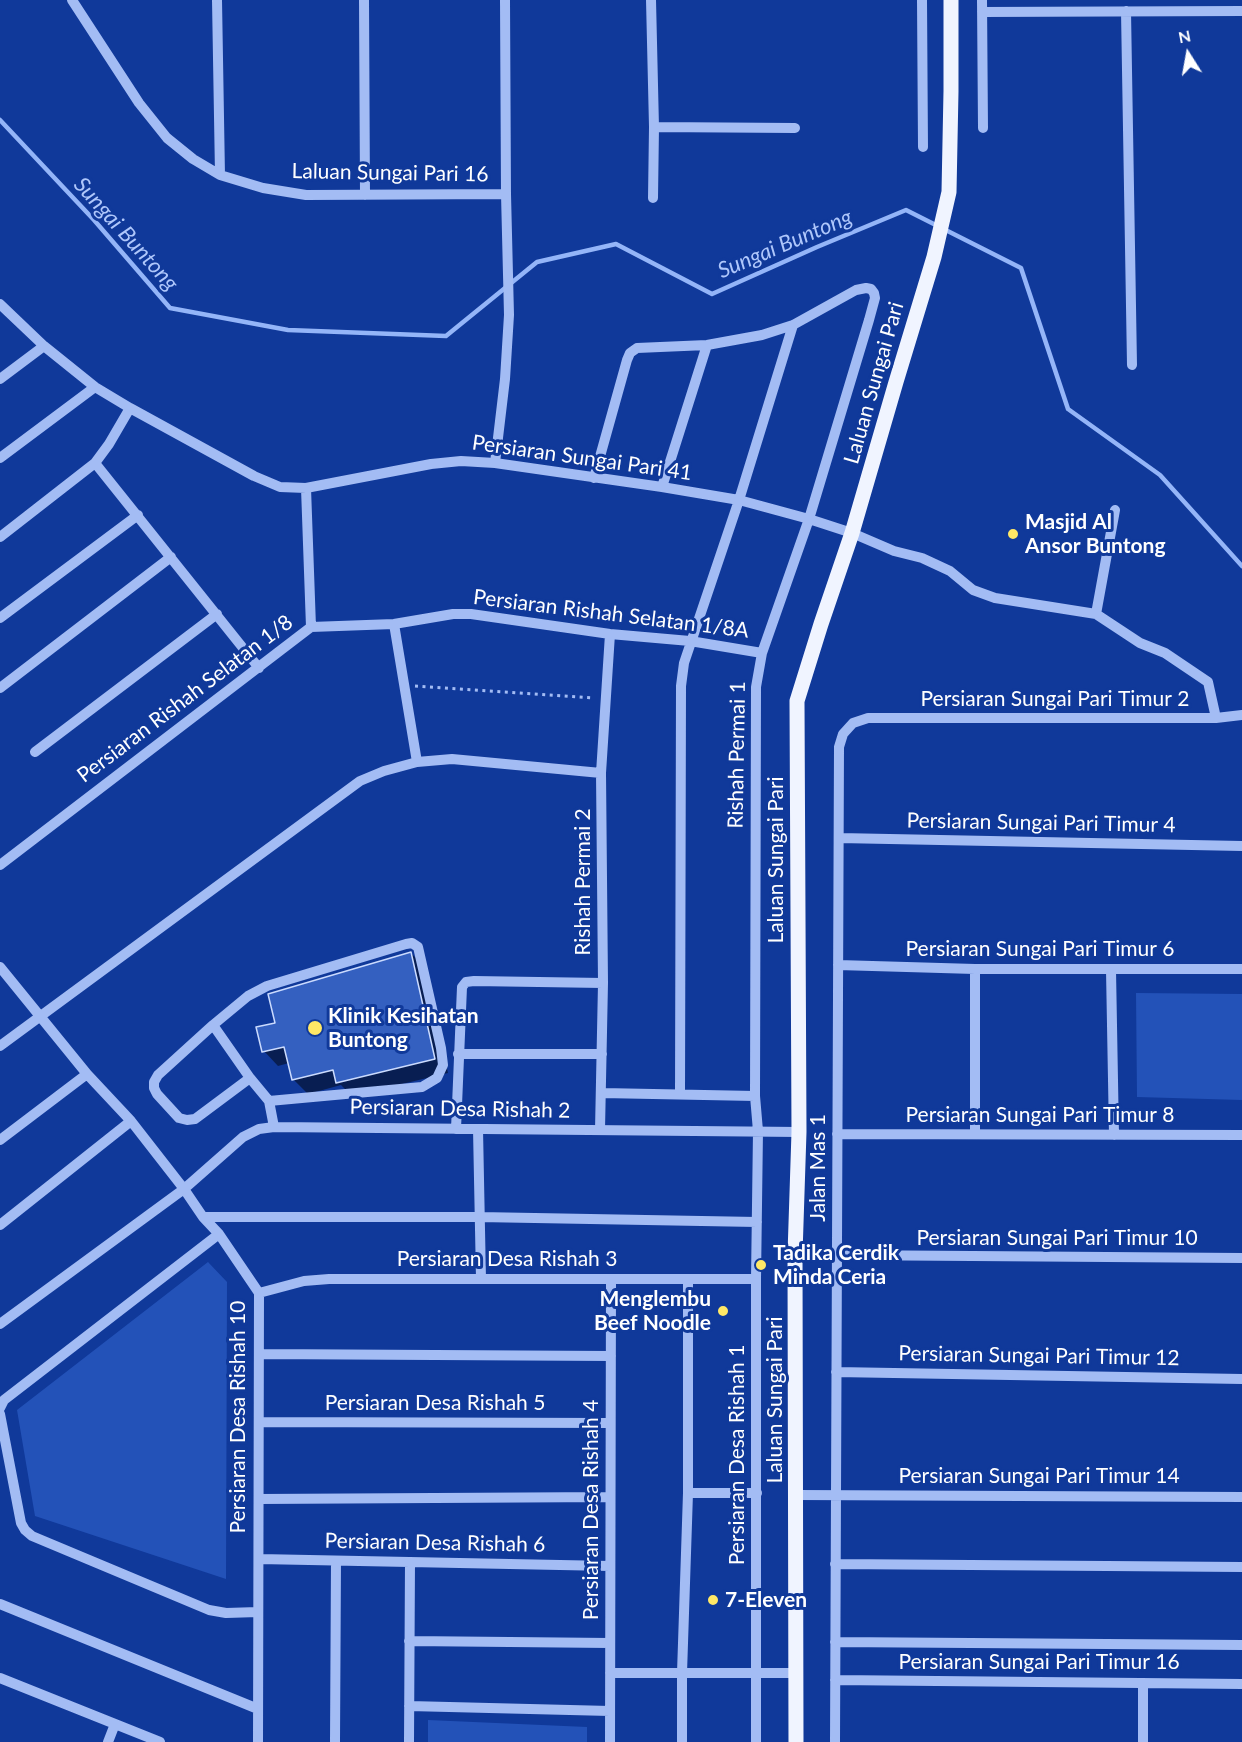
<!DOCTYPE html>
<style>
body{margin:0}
#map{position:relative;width:1242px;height:1742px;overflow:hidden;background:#10399a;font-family:Lato,sans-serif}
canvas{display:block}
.north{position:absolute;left:1158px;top:24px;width:60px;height:60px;-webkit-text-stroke:4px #10399a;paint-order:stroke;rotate:349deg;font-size:16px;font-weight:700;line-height:24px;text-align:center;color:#fff}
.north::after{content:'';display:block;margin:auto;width:21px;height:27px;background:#fff;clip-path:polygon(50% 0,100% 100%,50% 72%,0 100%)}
</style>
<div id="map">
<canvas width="1242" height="1742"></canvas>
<div class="north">N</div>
</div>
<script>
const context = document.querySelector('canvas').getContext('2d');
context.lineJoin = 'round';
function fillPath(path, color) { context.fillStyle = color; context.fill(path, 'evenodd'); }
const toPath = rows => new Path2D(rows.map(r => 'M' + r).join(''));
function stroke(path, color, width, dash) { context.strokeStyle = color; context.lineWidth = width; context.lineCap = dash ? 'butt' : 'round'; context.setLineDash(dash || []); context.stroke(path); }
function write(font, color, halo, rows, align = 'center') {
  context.font = font + ' Lato,sans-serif'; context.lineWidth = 6; context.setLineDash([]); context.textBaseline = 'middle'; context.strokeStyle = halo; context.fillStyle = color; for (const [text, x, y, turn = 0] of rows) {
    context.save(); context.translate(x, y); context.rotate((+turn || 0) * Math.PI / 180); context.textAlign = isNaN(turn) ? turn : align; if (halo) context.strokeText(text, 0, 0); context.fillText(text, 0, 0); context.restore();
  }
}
const green = toPath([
 [1136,993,1242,994,1242,1100,1137,1097],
 [208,1262,227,1282,226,1579,35,1516,17,1410],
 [428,1720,587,1727,587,1742,428,1742]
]);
const shadow = toPath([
 [411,953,425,968,448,1073,352,1096,341,1085,308,1094,293,1079,289,1063,278,1066,264,1051,276,1024]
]);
const stream = toPath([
 [0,120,94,220,170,308,288,330,446,336,537,262,616,244,712,294,817,247,906,210,1021,268,1068,409,1160,475,1242,566]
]);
const building = toPath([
 [411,952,435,1059,336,1083,333,1070,292,1080,284,1047,262,1052,256,1027,275,1023,268,994,411,952]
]);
const path = toPath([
 [415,686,594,698]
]);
const minor = toPath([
 [72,0,139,103,167,138,193,159,220,175,263,188,306,195,506,194],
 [217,0,220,175],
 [364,0,365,195],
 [651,0,654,127,653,198],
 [922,0,923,147],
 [982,0,983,128],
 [1126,11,1132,365],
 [982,12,1242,11],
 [654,127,795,128],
 [0,304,44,346,95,387,130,408,254,476,280,487,306,488,431,464,461,461,495,463,662,487,739,500,809,519,852,533,894,551,922,558,950,571,973,590,995,598,1096,614,1140,643,1165,653,1208,682,1216,718],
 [0,379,44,346],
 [0,458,95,387],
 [95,463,259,668],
 [495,463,505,379,509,315,506,194,505,0],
 [594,478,627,360,630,353,637,348,707,345,762,335,793,325,856,290,866,288,871,289,874,293,875,298,869,320,809,519,762,653,756,687,755,1096,758,1131,756,1279,756,1742],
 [662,487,707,345],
 [0,537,95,463,109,444,130,408],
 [1096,614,1115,510],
 [0,618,138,515],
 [394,624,417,762],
 [311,627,394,624,453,614,471,614,610,634,690,641,762,653],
 [0,688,171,557],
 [35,752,217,614],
 [839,838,1242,846],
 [0,865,311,627,306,488],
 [838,965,975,969,1242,969],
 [0,967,87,1074,131,1121,184,1189,203,1217,219,1234,259,1293,258,1742],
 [1111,970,1114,1135],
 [213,1025,250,1078],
 [0,1046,360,781,384,771,417,762,452,759,601,773],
 [458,1054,602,1054],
 [602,1093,755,1096],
 [680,1094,681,686,684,663,739,500,793,325],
 [269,1101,422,1087,437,1078,443,1065,441,1048,418,947,412,943,406,944,267,986,248,996,213,1025,158,1075,154,1082,154,1088,157,1094,179,1118,187,1120,195,1119,250,1078,269,1101,274,1127],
 [456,1129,462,987,466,982,474,981,603,983],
 [478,1129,481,1279],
 [600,1130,603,983,601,773,610,634],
 [837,1134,1242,1135],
 [975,1134,975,969],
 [0,1140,87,1074],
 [203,1217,479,1217,757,1222],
 [0,1225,131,1121],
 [837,1255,1242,1258],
 [688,1279,688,1493,757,1493],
 [259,1293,304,1281,329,1279,756,1279],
 [0,1324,184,1189,243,1137,259,1129,274,1127,799,1132],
 [259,1354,611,1356],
 [836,1372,1242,1379],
 [0,1408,4,1400,219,1234],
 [0,1414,21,1523,25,1530,32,1536,209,1610,226,1613,258,1612],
 [259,1422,610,1423],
 [797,1495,1242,1497],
 [259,1499,610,1497],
 [259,1559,610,1566],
 [835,1564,1242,1567],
 [0,1604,258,1709],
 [409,1641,610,1643],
 [835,1642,1242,1645],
 [610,1673,797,1673],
 [0,1678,160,1742],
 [835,1680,1242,1684],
 [1143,1683,1143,1742],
 [409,1706,610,1711],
 [108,1742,115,1724],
 [335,1742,336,1561],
 [409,1742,410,1562],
 [610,1742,611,1279],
 [682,1742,682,1673,688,1493],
 [835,1742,839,747,843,734,853,723,868,718,1216,718,1242,715]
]);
const major = toPath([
 [796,1742,795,1254,799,1132,797,701,821,624,852,533,896,382,934,257,949,192,951,91,951,0]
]);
const markers = [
 [1013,534,6,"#ffe866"],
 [315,1028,8,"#ffe866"],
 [761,1265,6,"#ffe866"],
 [723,1311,6,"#ffe866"],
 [713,1600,6,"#ffe866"]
];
const streetNames = [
 ["Laluan Sungai Pari 16",390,173,1],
 ["Laluan Sungai Pari",874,383,-74],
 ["Persiaran Sungai Pari 41",582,458,8],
 ["Persiaran Rishah Selatan 1/8A",611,614,7],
 ["Persiaran Rishah Selatan 1/8",185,699,-37],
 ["Persiaran Sungai Pari Timur 2",1055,699],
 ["Rishah Permai 1",737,755,-89],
 ["Persiaran Sungai Pari Timur 4",1041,823,1],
 ["Laluan Sungai Pari",776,860,-90],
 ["Rishah Permai 2",583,882,-90],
 ["Persiaran Sungai Pari Timur 6",1040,949],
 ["Persiaran Desa Rishah 2",460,1109,1],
 ["Persiaran Sungai Pari Timur 8",1040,1115],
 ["Jalan Mas 1",818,1168,-90],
 ["Persiaran Sungai Pari Timur 10",1057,1238],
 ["Persiaran Desa Rishah 3",507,1259],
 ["Persiaran Sungai Pari Timur 12",1039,1356,1],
 ["Laluan Sungai Pari",775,1400,-90],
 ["Persiaran Desa Rishah 5",435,1403],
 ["Persiaran Desa Rishah 10",238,1417,-90],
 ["Persiaran Desa Rishah 1",737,1455,-90],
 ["Persiaran Sungai Pari Timur 14",1039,1476],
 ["Persiaran Desa Rishah 4",591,1510,-90],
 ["Persiaran Desa Rishah 6",435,1543,1],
 ["Persiaran Sungai Pari Timur 16",1039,1662]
];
const poiNames = [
 ["Masjid Al",1025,522],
 ["Ansor Buntong",1025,546],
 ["Klinik Kesihatan",328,1016],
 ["Buntong",328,1040],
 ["Tadika Cerdik",773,1253],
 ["Minda Ceria",773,1277],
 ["Menglembu",711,1299,"right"],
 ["Beef Noodle",711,1323,"right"],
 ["7-Eleven",725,1600]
];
const waterNames = [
 ["Sungai Buntong",126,234,48],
 ["Sungai Buntong",785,244,-23]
];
fillPath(green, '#2352b8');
fillPath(shadow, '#0007');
stroke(stream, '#94b5f8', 4.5);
fillPath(building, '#3460c0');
stroke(building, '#cbdbfe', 1.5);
stroke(path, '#a3bcf4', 3, [3, 4.5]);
stroke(minor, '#a3bcf4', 10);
stroke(major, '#f0f4ff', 15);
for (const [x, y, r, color] of markers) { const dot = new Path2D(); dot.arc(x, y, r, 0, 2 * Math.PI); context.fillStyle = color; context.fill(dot); stroke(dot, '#10399a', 2); }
write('21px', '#fff', '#10399a', streetNames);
write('bold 21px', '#fff', '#10399a', poiNames, 'left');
write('italic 22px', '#afc7fb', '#10399a', waterNames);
</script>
